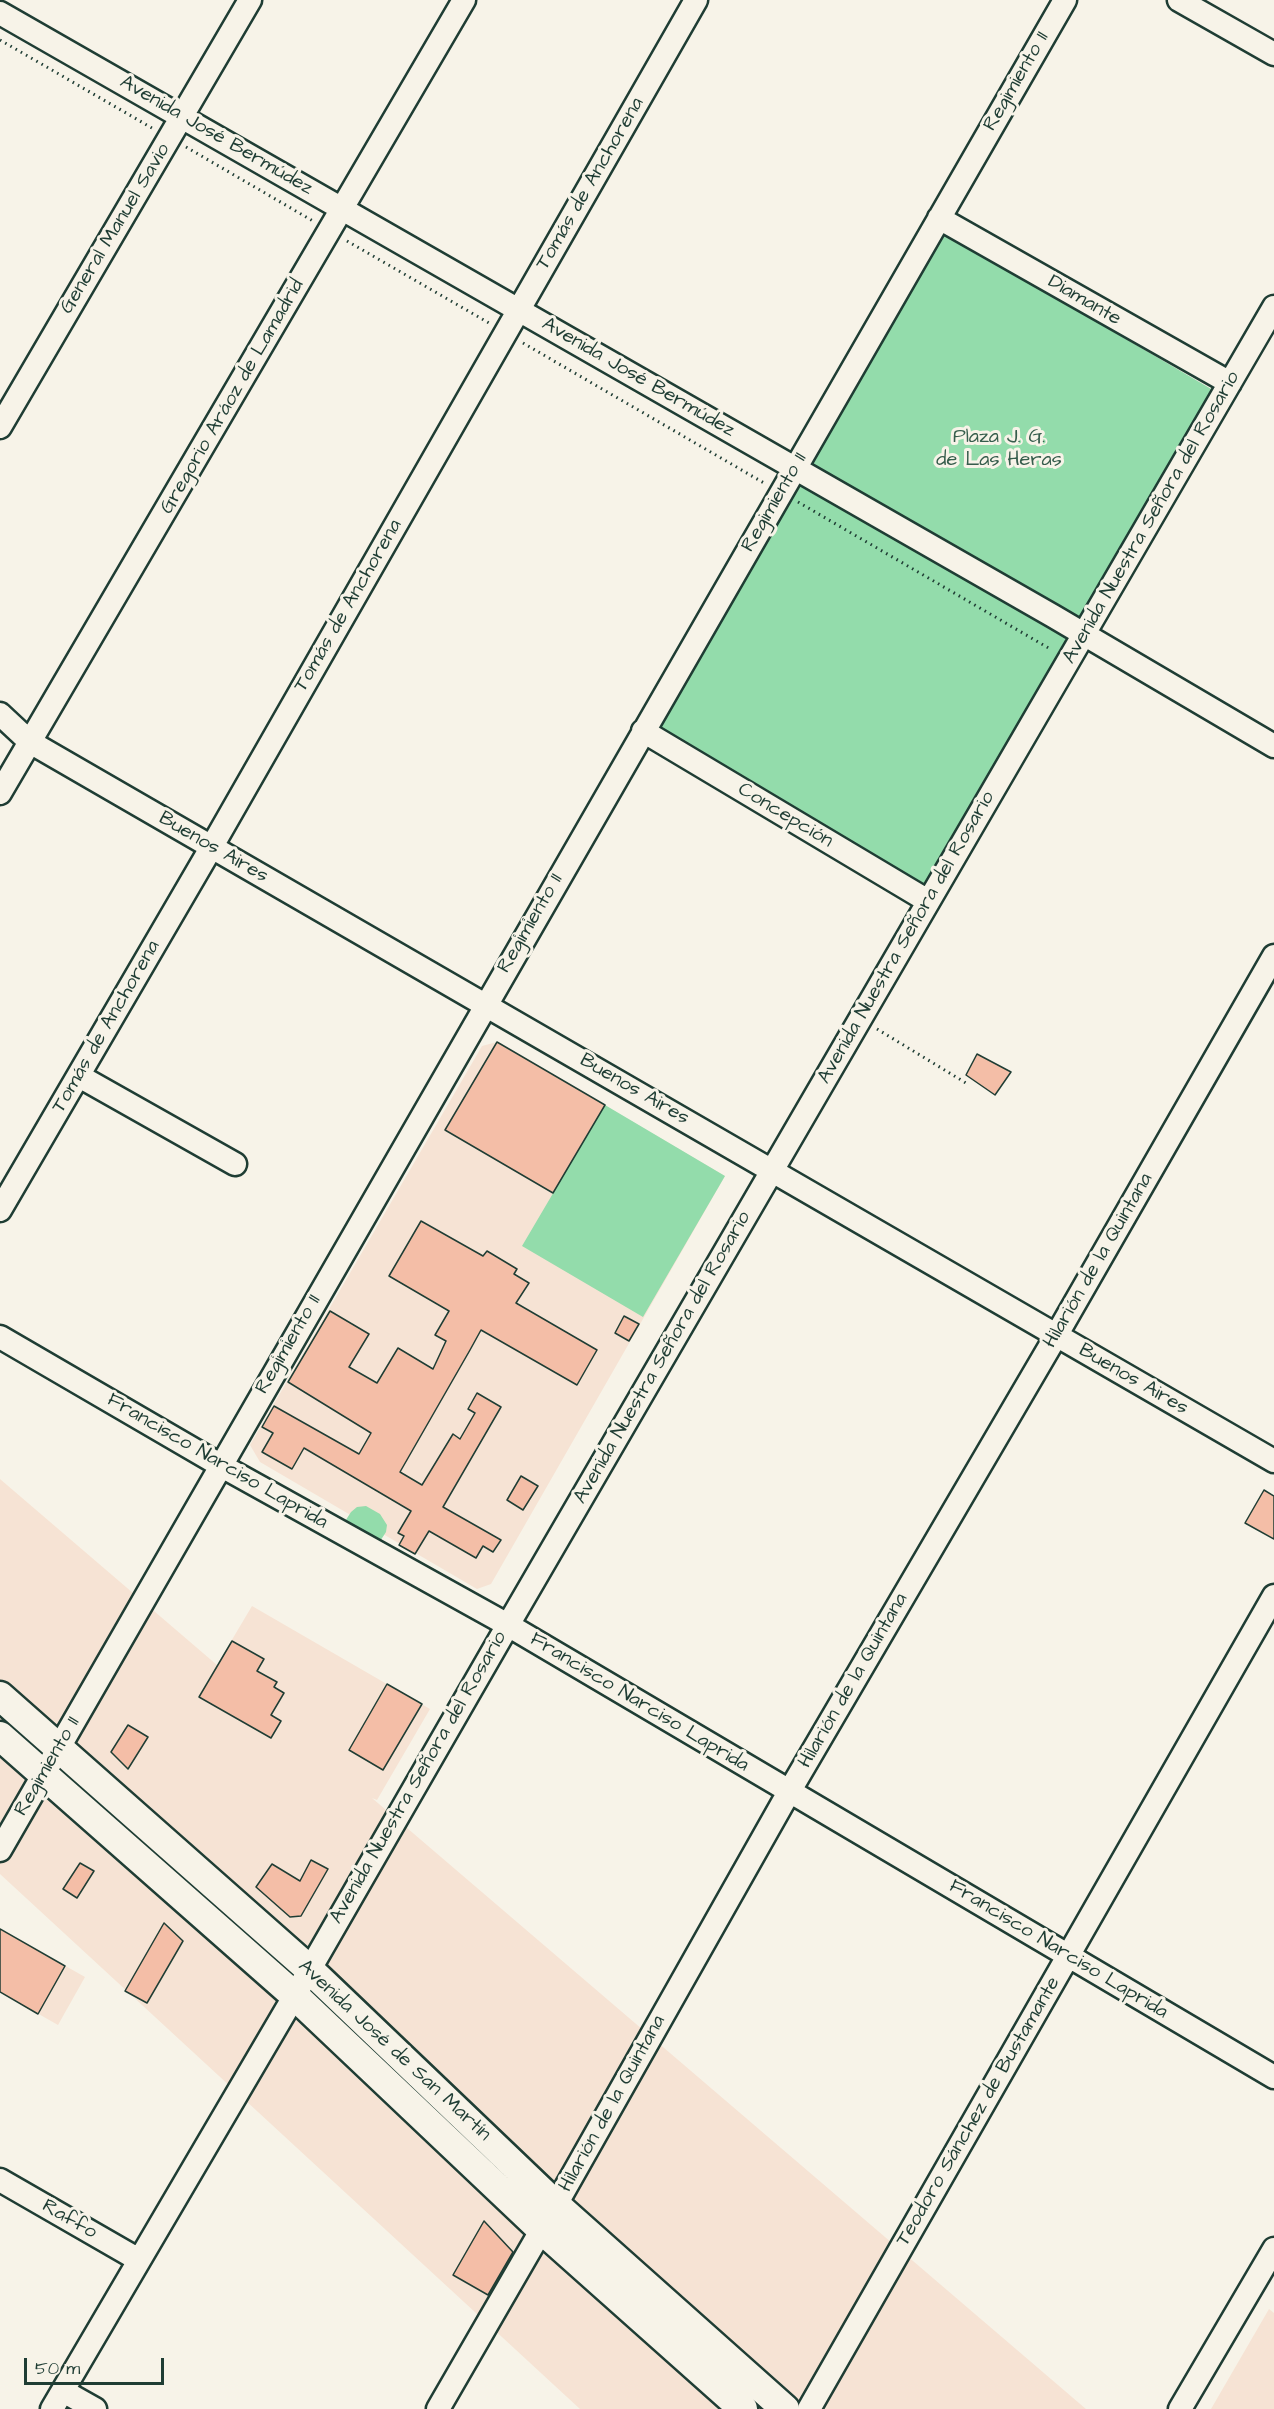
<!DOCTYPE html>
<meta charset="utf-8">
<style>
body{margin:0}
#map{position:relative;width:1274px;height:2409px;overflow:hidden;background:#f7f3e8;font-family:"Architects Daughter",sans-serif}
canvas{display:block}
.scale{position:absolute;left:24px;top:2358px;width:140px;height:27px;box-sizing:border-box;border:3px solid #1f3d34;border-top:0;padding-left:8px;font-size:18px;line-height:21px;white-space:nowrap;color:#1f3d34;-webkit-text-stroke:4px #f7f3e8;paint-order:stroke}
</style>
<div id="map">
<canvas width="1274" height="2409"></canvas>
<div class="scale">50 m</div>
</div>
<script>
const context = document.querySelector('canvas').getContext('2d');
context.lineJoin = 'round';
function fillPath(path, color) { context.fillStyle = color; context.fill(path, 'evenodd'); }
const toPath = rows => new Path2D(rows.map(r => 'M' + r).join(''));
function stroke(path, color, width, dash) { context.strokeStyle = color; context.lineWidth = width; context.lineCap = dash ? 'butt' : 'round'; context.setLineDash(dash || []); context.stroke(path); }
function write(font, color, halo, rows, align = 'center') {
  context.font = font + ' "Architects Daughter",sans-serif'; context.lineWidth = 6; context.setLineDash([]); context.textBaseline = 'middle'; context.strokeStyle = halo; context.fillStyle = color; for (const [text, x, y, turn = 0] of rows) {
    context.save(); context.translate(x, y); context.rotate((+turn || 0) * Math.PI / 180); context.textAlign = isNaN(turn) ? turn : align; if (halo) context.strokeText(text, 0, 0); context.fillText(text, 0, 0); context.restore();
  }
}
const built = toPath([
 [497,1042,725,1176,491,1584,477,1589,260,1462,250,1445,482,1046],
 [0,1479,217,1665,252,1606,430,1709,377,1800,372,1798,1086,2409,580,2409,0,1874],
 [0,1929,85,1977,58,2025,0,1992],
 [1269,2309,1274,2313,1274,2409,1211,2409]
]);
const green = toPath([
 [945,233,1213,390,923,886,656,730],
 [605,1105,725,1176,643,1317,522,1246],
 [366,1506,380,1514,387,1525,386,1532,377,1546,342,1526,351,1512,357,1507]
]);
const building = toPath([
 [497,1042,605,1105,553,1193,445,1130,497,1042],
 [977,1054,1011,1072,995,1095,966,1075,977,1054],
 [421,1221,483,1256,487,1251,517,1269,514,1274,529,1283,516,1303,597,1350,577,1385,481,1330,470,1350,400,1472,422,1485,453,1434,460,1439,475,1413,468,1409,477,1393,501,1407,443,1507,501,1540,493,1552,483,1546,476,1558,429,1531,415,1554,399,1545,404,1536,398,1533,411,1511,304,1448,292,1469,262,1452,273,1433,262,1427,274,1406,359,1454,371,1433,288,1382,330,1311,369,1334,349,1367,377,1383,398,1348,433,1369,446,1341,435,1335,449,1311,389,1276,421,1221],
 [624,1316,639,1324,629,1341,615,1333,624,1316],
 [521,1476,538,1486,523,1510,507,1500,521,1476],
 [1264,1490,1274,1496,1274,1539,1245,1523,1264,1490],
 [232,1641,264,1659,257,1671,277,1682,274,1687,284,1693,271,1715,281,1721,271,1738,199,1697,232,1641],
 [387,1684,422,1704,383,1770,349,1750,387,1684],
 [128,1725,148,1737,128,1769,111,1752,128,1725],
 [311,1860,328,1869,301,1916,290,1917,256,1887,272,1864,300,1881,311,1860],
 [80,1863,94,1871,77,1898,63,1889,80,1863],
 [164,1923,183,1941,147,2003,125,1991,164,1923],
 [0,1929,65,1966,38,2014,0,1992,0,1929],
 [484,2221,513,2252,488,2295,453,2275,484,2221]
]);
const path = toPath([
 [0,40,152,128],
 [186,147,313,221],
 [347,241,489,323],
 [523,343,764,483],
 [798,502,1052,650],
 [877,1029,966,1083]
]);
const minor = toPath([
 [1179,0,1274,54],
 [0,13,1053,616,1274,746],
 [939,218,1230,383],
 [0,427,250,0],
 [0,714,30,742,1274,1461],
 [643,731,928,901],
 [0,793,464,0],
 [79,1076,235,1164],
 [0,1210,211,848,696,0],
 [0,1337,220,1465,508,1625,1274,2077],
 [0,1850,1065,0],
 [0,2180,139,2260],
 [63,2391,95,2409],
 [52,2409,302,1983,508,1625,1274,307],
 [438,2409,549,2217,789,1792,1056,1336,1274,956],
 [809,2409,1274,1596],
 [1180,2409,1274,2249]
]);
const major = toPath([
 [0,1696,310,1970,556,2205,785,2409],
 [0,1736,295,1996,542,2230,743,2409]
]);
const streetNames = [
 ["Regimiento 11",1017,82,-60],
 ["Avenida José Bermúdez",216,136,30],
 ["Tomás de Anchorena",591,184,-60],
 ["General Manuel Savio",116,229,-59],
 ["Diamante",1084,301,30],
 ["Avenida José Bermúdez",638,378,30],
 ["Gregorio Aráoz de Lamadrid",233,397,-60],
 ["Regimiento 11",775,503,-60],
 ["Avenida Nuestra Señora del Rosario",1152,518,-60],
 ["Tomás de Anchorena",349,606,-60],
 ["Concepción",785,816,31],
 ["Buenos Aires",213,848,30],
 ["Regimiento 11",531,924,-60],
 ["Avenida Nuestra Señora del Rosario",907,938,-60],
 ["Tomás de Anchorena",107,1027,-60],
 ["Buenos Aires",634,1090,30],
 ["Hilarión de la Quintana",1099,1261,-60],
 ["Regimiento 11",289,1345,-60],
 ["Avenida Nuestra Señora del Rosario",663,1358,-60],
 ["Buenos Aires",1133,1380,30],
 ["Francisco Narciso Laprida",217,1462,30],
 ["Hilarión de la Quintana",854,1681,-60],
 ["Francisco Narciso Laprida",639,1703,31],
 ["Regimiento 11",48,1767,-60],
 ["Avenida Nuestra Señora del Rosario",419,1778,-60],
 ["Francisco Narciso Laprida",1058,1950,31],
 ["Avenida José de San Martín",394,2051,43],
 ["Hilarión de la Quintana",613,2104,-61],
 ["Teodoro Sánchez de Bustamante",979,2112,-60],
 ["Raffo",69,2220,30]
];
const parkNames = [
 ["Plaza J. G.",999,438],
 ["de Las Heras",999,461]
];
fillPath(built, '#f6e3d4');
fillPath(green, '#93dcab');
fillPath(building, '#f4bea7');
stroke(building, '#1f3d34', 1.5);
stroke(minor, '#1f3d34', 27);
stroke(major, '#1f3d34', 33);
stroke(path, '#1f3d34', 3, [1.5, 4.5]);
stroke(minor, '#f7f3e8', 22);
stroke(major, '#f7f3e8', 28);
write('20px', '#1f3d34', '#f7f3e8', streetNames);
write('20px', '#365d4c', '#f7f3e8', parkNames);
</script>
